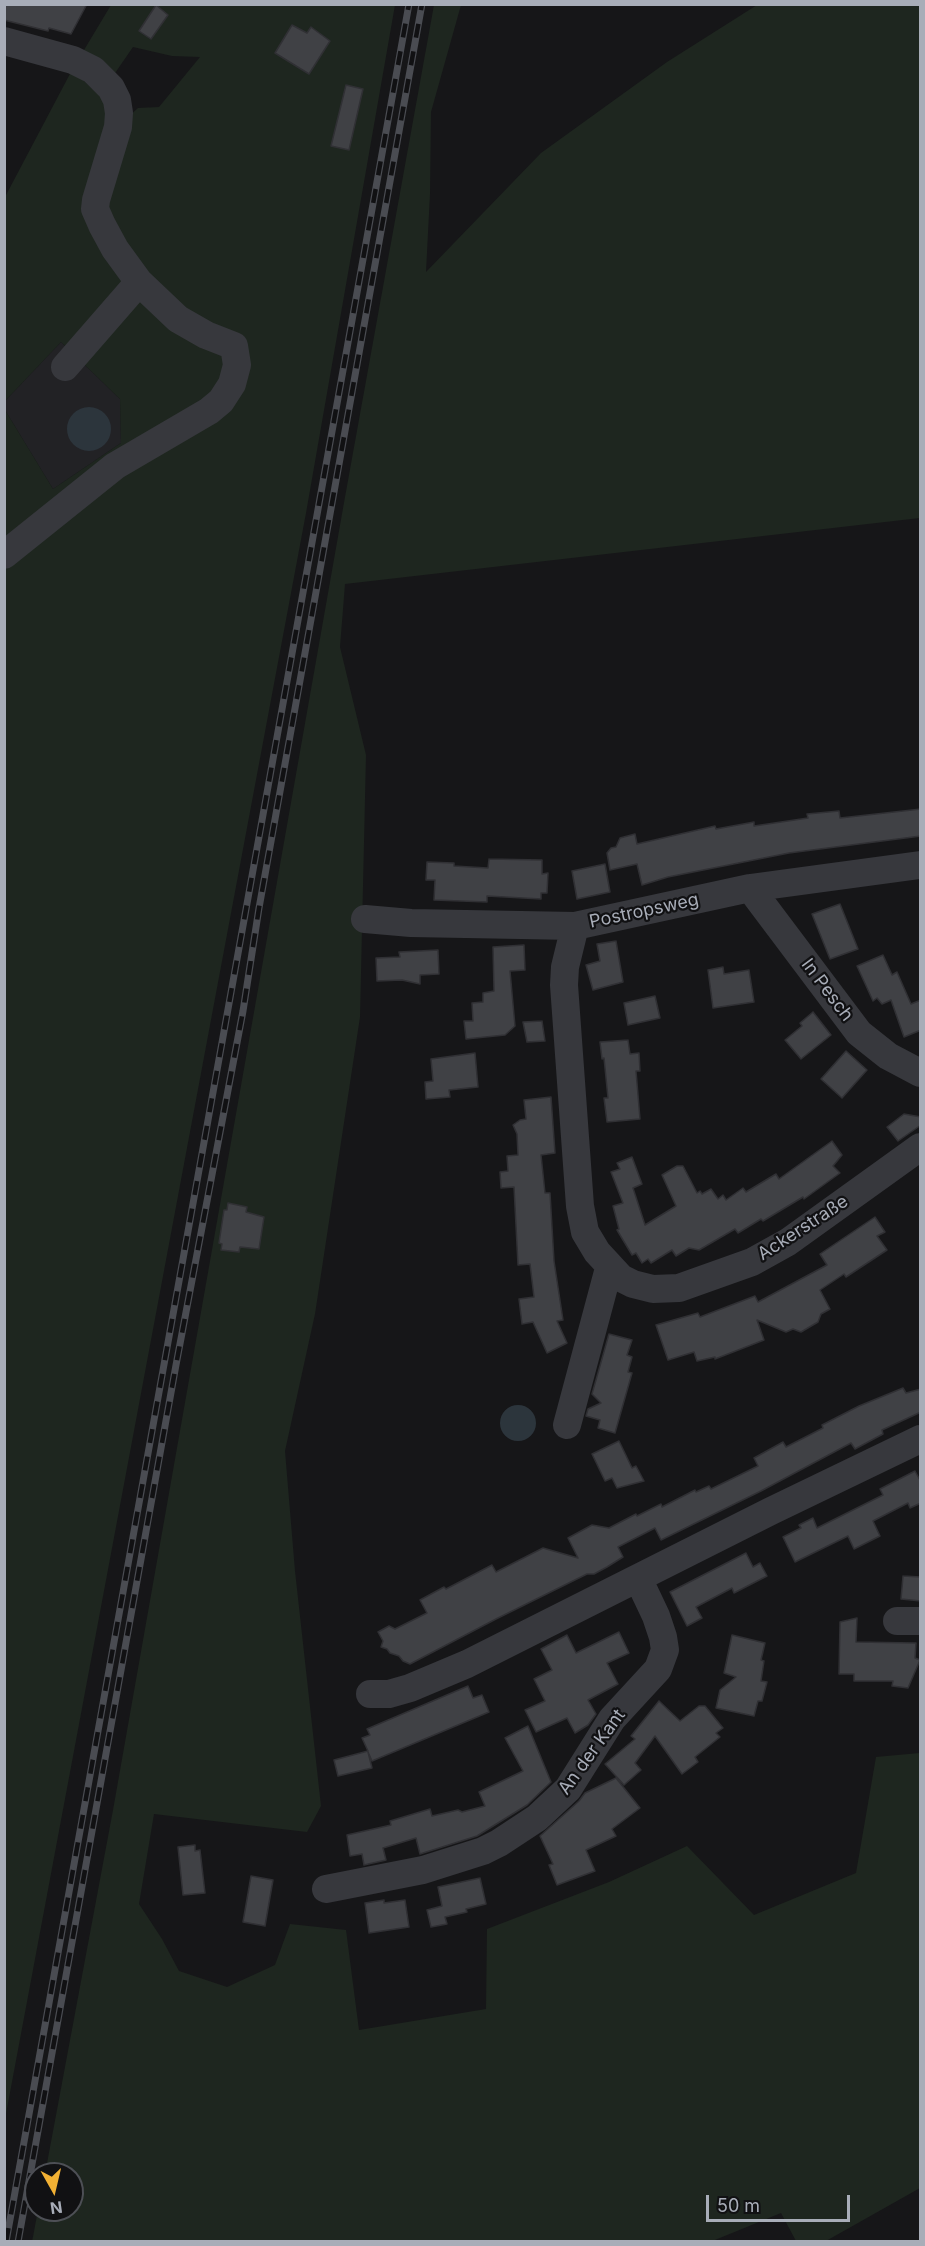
<!DOCTYPE html>
<meta charset="utf-8">
<style>
body{margin:0}
#map{position:relative;width:925px;height:2246px;overflow:hidden;background:#161618;font-family:Inter,sans-serif}
canvas{display:block}
.frame{position:absolute;inset:0;border:6px solid #a8adb8;pointer-events:none}
.north{position:absolute;left:24px;top:2162px;width:60px;height:60px;box-sizing:border-box;background:#111113;border:2px solid #4d4f55;border-radius:50%;rotate:172deg;font-size:16px;font-weight:700;line-height:24px;text-align:center;color:#a8adb8}
.north::after{content:'';display:block;margin:auto;width:21px;height:27px;background:#f2b134;clip-path:polygon(50% 0,100% 100%,50% 72%,0 100%)}
.scale{position:absolute;left:706px;top:2195px;width:144px;height:27px;box-sizing:border-box;border:3px solid #a8adb8;border-top:0;padding-left:8px;font-size:18px;line-height:21px;white-space:nowrap;color:#a8adb8;-webkit-text-stroke:4px #111113;paint-order:stroke}
</style>
<div id="map">
<canvas width="925" height="2246"></canvas>
<div class="frame"></div>
<div class="north">N</div>
<div class="scale">50 m</div>
</div>
<script>
const context = document.querySelector('canvas').getContext('2d');
context.lineJoin = 'round';
function fillPath(path, color) { context.fillStyle = color; context.fill(path, 'evenodd'); }
const toPath = rows => new Path2D(rows.map(r => 'M' + r).join(''));
function stroke(path, color, width, dash) { context.strokeStyle = color; context.lineWidth = width; context.lineCap = dash ? 'butt' : 'round'; context.setLineDash(dash || []); context.stroke(path); }
function write(font, color, halo, rows, align = 'center') {
  context.font = font + ' Inter,sans-serif'; context.lineWidth = 4.5; context.setLineDash([]); context.textBaseline = 'middle'; context.strokeStyle = halo; context.fillStyle = color; for (const [text, x, y, turn = 0] of rows) {
    context.save(); context.translate(x, y); context.rotate((+turn || 0) * Math.PI / 180); context.textAlign = isNaN(turn) ? turn : align; if (halo) context.strokeText(text, 0, 0); context.fillText(text, 0, 0); context.restore();
  }
}
const built = toPath([
 [61,342,120,399,121,443,53,489,5,410,5,401]
]);
const green = toPath([
 [111,5,395,5,306,513,5,2119,5,410,53,489,121,443,120,399,61,342,5,401,5,197,72,70,126,119,138,108,159,107,200,57,172,56,133,47,113,76,81,55],
 [434,5,461,5,431,112,430,194,426,272,541,153,667,62,757,5,920,5,920,518,345,584,340,647,366,755,360,1017,315,1314,285,1451,295,1571,321,1806,307,1832,154,1814,139,1904,162,1939,179,1971,227,1987,275,1965,290,1924,346,1930,359,2030,486,2009,487,1929,609,1882,687,1846,754,1915,856,1873,876,1757,920,1753,920,2188,826,2241,796,2241,781,2213,710,2242,32,2242,38,2210,72,2210,72,2174,45,2174,113,1810,345,497]
]);
const water = toPath([
 '67 429a22 22 0 1 1 44 0a22 22 0 1 1-44 0Z',
 '500 1423a18 18 0 1 1 36 0a18 18 0 1 1-36 0Z'
]);
const building = toPath([
 [4,4,87,4,71,34,49,28,48,31,4,20,4,4],
 [156,5,168,15,151,39,139,31,156,5],
 [292,25,307,33,311,27,330,41,309,74,275,53,292,25],
 [346,85,363,89,349,150,331,146,346,85],
 [921,809,921,836,789,853,668,877,642,885,637,864,610,870,607,853,611,848,616,847,620,838,635,834,637,844,715,826,716,829,754,822,754,826,808,818,807,814,839,811,840,818,921,809],
 [489,859,542,860,542,874,548,873,547,893,541,893,541,899,487,896,487,902,434,900,435,880,426,880,427,862,454,863,454,866,488,868,489,859],
 [605,864,610,892,577,899,572,871,605,864],
 [840,904,858,949,830,959,812,914,840,904],
 [616,941,623,982,593,990,586,965,600,961,597,944,616,941],
 [524,945,525,970,510,971,515,1026,505,1035,466,1039,464,1021,473,1021,472,1003,483,1002,483,993,494,991,493,947,524,945],
 [438,950,439,974,420,975,420,984,402,980,377,981,376,958,400,957,399,952,438,950],
 [883,955,892,975,897,972,911,1004,921,1000,921,1030,904,1037,891,1000,882,1004,877,998,873,1001,857,966,883,955],
 [723,967,724,974,749,970,754,1002,713,1008,708,970,723,967],
 [655,996,660,1018,628,1025,624,1003,655,996],
 [813,1012,831,1035,801,1059,785,1040,802,1026,800,1023,813,1012],
 [542,1021,545,1041,527,1042,523,1022,542,1021],
 [628,1040,630,1054,639,1053,640,1071,636,1071,640,1119,607,1122,604,1098,608,1098,604,1058,602,1059,600,1042,628,1040],
 [846,1051,867,1070,842,1098,821,1079,846,1051],
 [475,1053,478,1087,449,1090,450,1097,426,1099,425,1082,433,1081,431,1059,475,1053],
 [551,1097,555,1153,541,1155,545,1193,550,1193,554,1261,563,1320,557,1321,567,1343,547,1353,533,1322,522,1324,519,1299,534,1297,530,1264,518,1265,514,1187,501,1188,500,1172,508,1171,507,1156,518,1155,517,1134,513,1125,520,1120,526,1119,524,1100,551,1097],
 [904,1114,921,1117,921,1125,898,1141,887,1127,904,1114],
 [832,1141,842,1155,833,1166,840,1173,804,1199,803,1197,763,1221,761,1219,738,1233,735,1229,699,1250,689,1248,676,1256,672,1250,651,1263,648,1259,642,1263,636,1253,632,1255,617,1230,619,1229,613,1206,623,1203,611,1172,620,1169,617,1163,632,1157,642,1184,633,1188,645,1225,676,1206,662,1175,677,1166,683,1166,697,1193,700,1191,702,1194,711,1189,718,1199,723,1195,726,1200,743,1188,746,1192,776,1174,779,1179,832,1141],
 [228,1203,247,1207,246,1212,264,1217,259,1249,240,1247,239,1252,221,1250,222,1244,219,1243,224,1210,227,1210,228,1203],
 [875,1217,885,1232,877,1236,887,1250,846,1277,844,1274,820,1290,830,1309,821,1314,818,1322,801,1332,793,1329,786,1332,757,1320,764,1340,715,1359,715,1357,697,1361,694,1352,668,1360,656,1325,698,1313,700,1317,755,1296,758,1302,827,1265,820,1254,875,1217],
 [609,1334,632,1340,627,1355,632,1357,628,1372,632,1373,615,1433,598,1428,600,1420,586,1416,588,1409,601,1403,592,1394,609,1334],
 [903,1388,906,1393,921,1389,921,1412,882,1430,883,1434,855,1449,851,1443,761,1491,661,1540,655,1528,618,1547,623,1557,607,1567,594,1574,587,1574,496,1619,410,1664,403,1661,399,1656,390,1653,387,1649,381,1647,383,1641,378,1632,389,1626,395,1629,427,1613,420,1600,444,1587,446,1589,492,1565,496,1572,543,1548,578,1558,568,1538,592,1525,609,1528,636,1514,637,1516,661,1504,662,1507,695,1490,696,1492,709,1486,711,1489,758,1466,754,1458,783,1442,786,1447,823,1428,822,1425,859,1406,903,1388],
 [619,1441,632,1468,636,1466,644,1481,617,1488,612,1478,605,1481,592,1454,619,1441],
 [915,1471,921,1482,921,1503,910,1508,908,1503,873,1521,880,1536,854,1549,848,1536,795,1562,783,1537,801,1528,799,1525,813,1518,817,1528,883,1495,880,1489,915,1471],
 [746,1553,753,1567,760,1563,767,1576,734,1593,732,1588,696,1607,702,1618,687,1626,670,1592,746,1553],
 [903,1576,921,1577,921,1601,901,1599,903,1576],
 [857,1618,856,1642,916,1643,915,1658,920,1660,908,1688,892,1686,893,1681,854,1681,854,1674,839,1674,840,1622,857,1618],
 [619,1632,629,1653,607,1663,618,1684,588,1700,596,1714,588,1725,575,1733,567,1718,536,1732,525,1710,545,1701,534,1679,552,1670,541,1649,567,1635,576,1653,619,1632],
 [732,1635,765,1643,761,1660,764,1661,761,1681,767,1682,762,1701,758,1701,754,1716,716,1708,720,1690,736,1677,724,1673,732,1635],
 [468,1686,473,1698,482,1695,489,1712,372,1761,368,1752,372,1768,338,1776,334,1760,368,1751,362,1738,370,1735,367,1729,468,1686],
 [659,1701,680,1721,699,1706,705,1706,723,1728,716,1733,720,1737,695,1757,698,1762,682,1774,655,1736,635,1763,641,1770,624,1785,605,1764,635,1739,631,1736,659,1701],
 [528,1726,551,1782,527,1805,477,1836,420,1854,416,1838,383,1848,386,1860,364,1865,362,1854,350,1856,347,1835,391,1825,390,1821,430,1809,432,1816,458,1810,462,1812,485,1806,479,1792,523,1771,505,1738,528,1726],
 [616,1778,640,1808,612,1829,616,1836,586,1850,595,1871,557,1885,549,1865,553,1864,540,1836,579,1801,585,1793,616,1778],
 [195,1845,195,1851,200,1850,205,1893,183,1895,178,1847,195,1845],
 [251,1876,273,1880,265,1926,243,1922,251,1876],
 [480,1878,486,1904,466,1909,467,1912,445,1917,447,1924,431,1927,427,1910,442,1906,438,1887,480,1878],
 [384,1900,384,1903,405,1900,409,1927,369,1933,365,1903,384,1900]
]);
const minor = toPath([
 [4,41,73,60,93,70,111,88,117,100,119,113,118,127,96,200,95,209,102,225,115,249,139,282,178,319,206,335,234,346,237,365,232,384,221,401,209,411,115,466,4,555],
 [65,367,139,282],
 [750,888,859,1033,888,1056,920,1073],
 [365,919,411,923,575,926,750,888,920,865],
 [575,926,565,967,564,985,580,1206,585,1232,597,1252,621,1278,633,1284,653,1289,679,1288,752,1262,788,1242,920,1147],
 [567,1425,609,1268],
 [897,1621,920,1621],
 [370,1694,389,1694,410,1688,467,1664,771,1511,920,1439],
 [326,1889,423,1870,483,1851,499,1843,537,1818,568,1789,612,1719,658,1669,665,1650,663,1637,656,1616,638,1578]
]);
const rail = toPath([
 [6,2242,409,4],
 [18,2242,176,1365,243,1011,259,908,422,4]
]);
const streetNames = [
 ["Postropsweg",644,911,-12],
 ["In Pesch",827,990,53],
 ["Ackerstraße",803,1228,-33],
 ["An der Kant",592,1752,-54]
];
fillPath(built, '#222225');
fillPath(green, '#1e261f');
fillPath(water, '#2c353c');
fillPath(building, '#404145');
stroke(building, '#303034', 1.5);
stroke(minor, '#37383d', 28);
stroke(rail, '#4a4c52', 7);
stroke(rail, '#111113', 4.5, [14]);
write('18px', '#a8adb8', '#111113', streetNames);
</script>
